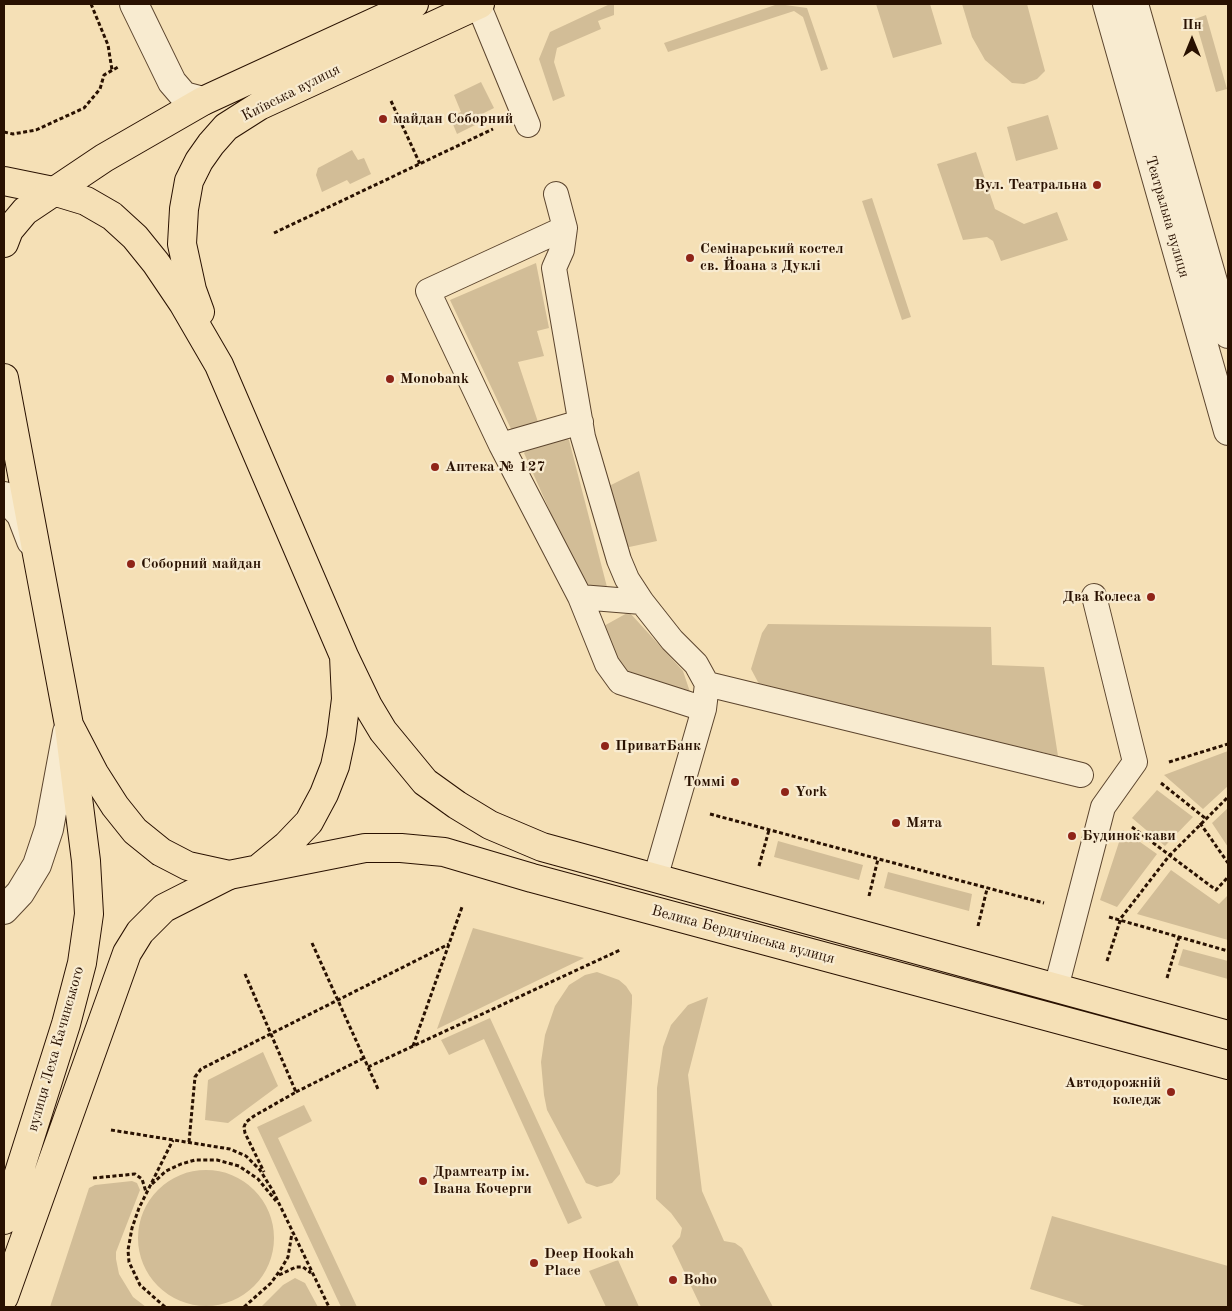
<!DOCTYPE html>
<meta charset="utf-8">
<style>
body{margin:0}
#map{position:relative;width:1232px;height:1311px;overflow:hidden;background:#f5e0b6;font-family:"Old Standard TT",serif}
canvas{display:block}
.frame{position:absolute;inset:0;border:5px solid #291101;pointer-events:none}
.north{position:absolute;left:1167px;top:15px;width:50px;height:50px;-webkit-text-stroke:4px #f8ebd0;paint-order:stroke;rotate:0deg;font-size:14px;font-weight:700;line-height:20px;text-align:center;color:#291101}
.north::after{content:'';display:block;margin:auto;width:18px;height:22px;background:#291101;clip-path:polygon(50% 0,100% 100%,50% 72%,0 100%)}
</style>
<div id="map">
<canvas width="1232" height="1311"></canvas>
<div class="frame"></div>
<div class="north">Пн</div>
</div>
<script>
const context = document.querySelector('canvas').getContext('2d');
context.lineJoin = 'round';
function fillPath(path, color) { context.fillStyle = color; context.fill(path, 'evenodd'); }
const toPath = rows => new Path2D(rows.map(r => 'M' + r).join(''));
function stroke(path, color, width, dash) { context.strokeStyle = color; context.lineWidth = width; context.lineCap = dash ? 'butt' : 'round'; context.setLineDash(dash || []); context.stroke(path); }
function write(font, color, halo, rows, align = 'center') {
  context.font = font + ' "Old Standard TT",serif'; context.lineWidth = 4.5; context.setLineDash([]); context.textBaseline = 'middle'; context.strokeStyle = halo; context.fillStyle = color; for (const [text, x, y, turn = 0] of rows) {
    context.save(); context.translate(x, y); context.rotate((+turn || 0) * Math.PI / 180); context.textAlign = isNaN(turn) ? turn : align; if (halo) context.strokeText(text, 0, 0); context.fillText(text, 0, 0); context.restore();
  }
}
const green = toPath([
 [610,4,614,4,614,15,598,21,601,29,557,48,554,62,565,96,553,101,539,59,550,32],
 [778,4,807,8,828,69,821,71,803,17,794,11,668,52,664,43],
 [876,4,930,4,942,44,893,58],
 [962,4,1027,4,1045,71,1037,79,1024,84,1012,83,985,60,972,37],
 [1206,15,1227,89,1216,92,1195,19],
 [481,82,494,108,476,117,479,123,457,134,450,117,461,112,454,95],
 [1048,115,1058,149,1016,161,1007,127],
 [352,150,358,160,364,158,371,174,350,184,347,180,322,192,316,175,318,168],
 [976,152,995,209,1024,224,1057,212,1068,240,1001,261,993,241,987,237,963,240,937,164],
 [872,198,911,317,902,320,862,201],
 [536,263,549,328,537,331,544,356,518,362,539,425,512,431,450,300],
 [565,438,569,440,607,587,587,586,580,579,524,453,526,451],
 [639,471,657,541,620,549,609,486],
 [629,612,683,671,691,695,625,676,602,627],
 [768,624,991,627,992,665,1044,667,1058,756,900,719,796,700,759,684,751,669,762,633],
 [1228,751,1228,786,1203,809,1164,775],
 [1157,790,1193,817,1165,846,1132,818],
 [1228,808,1228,847,1212,823],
 [1123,830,1157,854,1117,907,1100,900],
 [778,841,863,865,859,880,774,857],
 [1171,870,1219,904,1228,895,1228,940,1137,914],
 [888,872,972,894,969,911,884,888],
 [473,928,584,958,437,1029],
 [1183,949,1228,961,1228,979,1178,965],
 [597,972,619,980,626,986,632,995,632,1003,620,1174,612,1183,597,1187,586,1183,547,1110,544,1095,541,1062,545,1035,555,1006,569,985,585,975],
 [708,997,688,1075,702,1191,724,1241,735,1243,742,1248,773,1307,701,1307,672,1246,680,1237,682,1228,671,1213,656,1199,657,1088,663,1047,671,1025,688,1005],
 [490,1018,582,1218,568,1224,484,1039,449,1055,441,1040],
 [263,1052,278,1086,228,1123,205,1120,208,1080],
 [304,1105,312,1121,278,1138,357,1307,341,1307,257,1127],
 '138 1238a68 68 0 1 1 136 0a68 68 0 1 1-136 0Z',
 [132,1181,137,1183,140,1190,116,1252,116,1259,119,1274,133,1297,146,1307,50,1307,89,1188,95,1185],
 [1052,1216,1228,1266,1228,1307,1088,1307,1030,1289],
 [618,1260,639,1307,606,1307,589,1271],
 [295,1278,305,1283,318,1307,261,1307,283,1285]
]);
const path = toPath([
 [91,4,108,45,112,70],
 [391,101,420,164],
 [4,132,13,134,36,130,84,108,100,89,104,75,118,67],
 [274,233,493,129],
 [1169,762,1228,744],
 [1161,783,1205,818],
 [710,814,1044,903],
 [1200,823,1228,863],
 [1132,827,1216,890,1228,877],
 [759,866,769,830],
 [869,896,878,859],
 [1109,917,1228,951],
 [978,926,987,889],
 [312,943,378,1089],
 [1107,961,1121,918,1169,856,1228,797],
 [245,974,296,1092,254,1116,246,1122,244,1127,245,1133,264,1172],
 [1167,978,1179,937],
 [413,1046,462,907],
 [368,1067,620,950],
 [296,1092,364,1058],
 [111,1130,230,1149,246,1156,260,1170,273,1191,329,1307],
 [189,1142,195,1077,201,1069,449,944],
 [93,1178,135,1174,142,1179,146,1192],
 [152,1184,166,1171,181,1164,195,1160,217,1160,239,1166,258,1179,276,1201],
 [279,1275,296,1267,303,1267,311,1273],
 [165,1307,140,1285,129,1262,128,1250,132,1228,139,1208,173,1140],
 [244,1307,271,1283,281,1269,288,1257,292,1233]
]);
const service = toPath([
 [478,4,528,125],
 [556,194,565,228,562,250,554,268,583,437,619,560,627,579,642,602,672,640,696,664,707,684,704,709,655,879],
 [565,228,428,291,501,445,580,597,642,602],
 [501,445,581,422],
 [580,597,607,664,620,682,704,709],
 [707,684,1081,775],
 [1056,988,1103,807,1135,762,1094,596]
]);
const minor = toPath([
 [134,4,172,82,184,96,203,101],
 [4,496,21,515,31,541],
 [4,910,20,893,37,865,49,829,67,732]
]);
const tertiary = toPath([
 [1107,4,1228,431],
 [1134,4,1228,334]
]);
const primary = toPath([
 [4,181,53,191],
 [4,1220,66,1024,82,963,89,914,86,861,69,727],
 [4,1297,127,953,140,932,164,908,229,875]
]);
const trunk = toPath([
 [53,191,86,201,112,216,135,237,156,263,183,303,219,365,344,656,346,699,341,738,335,766,324,794,309,822,287,845,259,868],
 [4,243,9,230,25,211,104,158,203,101,414,4],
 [200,312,192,290,182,244,184,209,189,181,199,161,211,144,226,127,259,106,480,4],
 [4,378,69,725,94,773,115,806,135,831,161,852,188,866,229,875,365,848,401,848,444,852,532,878,1228,1065],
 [344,656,368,706,383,731,425,782,457,805,490,825,542,847,1228,1035]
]);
const markers = [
 [383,119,5,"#8f2418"],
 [1097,185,5,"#8f2418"],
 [690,258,5,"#8f2418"],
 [390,379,5,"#8f2418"],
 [435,467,5,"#8f2418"],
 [131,564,5,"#8f2418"],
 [1151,597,5,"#8f2418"],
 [605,746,5,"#8f2418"],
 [735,782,5,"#8f2418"],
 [785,792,5,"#8f2418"],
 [896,823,5,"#8f2418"],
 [1072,836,5,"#8f2418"],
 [1171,1092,5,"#8f2418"],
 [423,1181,5,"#8f2418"],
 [534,1263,5,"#8f2418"],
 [673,1280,5,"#8f2418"]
];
const streetNames = [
 ["Київська вулиця",291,93,-27],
 ["Театральна вулиця",1167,217,74],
 ["Велика Бердичівська вулиця",743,935,15],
 ["вулиця Леха Качинського",56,1049,-74]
];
const poiNames = [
 ["майдан Соборний",393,119],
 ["Вул. Театральна",1087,185,"right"],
 ["Семінарський костел",700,249],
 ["св. Йоана з Дуклі",700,266],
 ["Monobank",400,379],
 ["Аптека № 127",445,467],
 ["Соборний майдан",141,564],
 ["Два Колеса",1141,597,"right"],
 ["ПриватБанк",615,746],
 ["Томмі",725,782,"right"],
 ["York",795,792],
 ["Мята",906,823],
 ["Будинок кави",1082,836],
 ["Автодорожній",1161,1083,"right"],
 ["коледж",1161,1100,"right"],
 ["Драмтеатр ім.",433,1172],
 ["Івана Кочерги",433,1189],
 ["Deep Hookah",544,1254],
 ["Place",544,1271],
 ["Boho",683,1280]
];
fillPath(green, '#d2bd97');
stroke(service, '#5c452e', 26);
stroke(minor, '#5c452e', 30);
stroke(tertiary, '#5c452e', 30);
stroke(primary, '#291101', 30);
stroke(trunk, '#291101', 30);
stroke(path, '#291101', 3, [4, 2.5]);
stroke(service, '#f8ebd0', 24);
stroke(minor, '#f8ebd0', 28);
stroke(tertiary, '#f8ebd0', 28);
stroke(primary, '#f5e0b6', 28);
stroke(trunk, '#f5e0b6', 28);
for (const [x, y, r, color] of markers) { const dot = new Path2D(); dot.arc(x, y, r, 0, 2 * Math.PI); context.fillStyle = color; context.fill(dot); stroke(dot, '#f8ebd0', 2); }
write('15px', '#291101', '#f8ebd0', streetNames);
write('bold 15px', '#291101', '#f8ebd0', poiNames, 'left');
</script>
